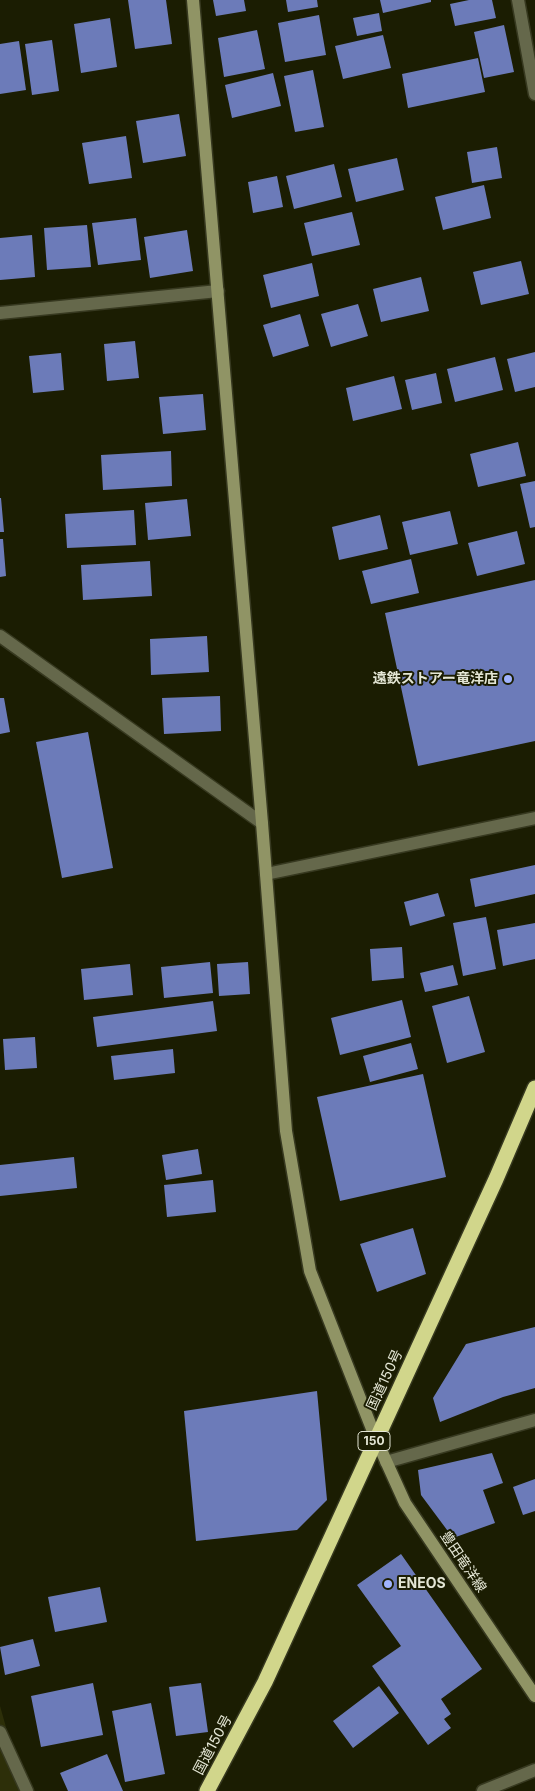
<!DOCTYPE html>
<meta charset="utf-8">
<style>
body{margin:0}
canvas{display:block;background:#1b1d02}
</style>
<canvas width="535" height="1791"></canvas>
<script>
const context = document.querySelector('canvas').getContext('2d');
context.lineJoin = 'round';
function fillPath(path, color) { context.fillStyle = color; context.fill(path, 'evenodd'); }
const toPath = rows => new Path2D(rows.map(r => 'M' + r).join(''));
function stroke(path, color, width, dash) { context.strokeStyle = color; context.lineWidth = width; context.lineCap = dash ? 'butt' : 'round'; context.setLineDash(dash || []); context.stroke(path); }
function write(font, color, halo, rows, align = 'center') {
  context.font = font + ' Inter,"Noto Sans JP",sans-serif'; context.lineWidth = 4; context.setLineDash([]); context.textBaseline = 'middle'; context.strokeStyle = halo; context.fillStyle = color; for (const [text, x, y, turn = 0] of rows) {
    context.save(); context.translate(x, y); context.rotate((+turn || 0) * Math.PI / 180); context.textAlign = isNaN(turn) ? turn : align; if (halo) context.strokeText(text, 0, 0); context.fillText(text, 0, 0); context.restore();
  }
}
const green = toPath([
 [0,1706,19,1773,27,1791,0,1791]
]);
const building = toPath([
 [128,0,166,0,172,44,135,49],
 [213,0,244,0,246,11,216,16],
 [286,0,317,0,318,7,288,12],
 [380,0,431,0,431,2,383,13],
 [469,0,492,0,496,18,455,26,450,4],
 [379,13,382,31,357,36,353,18],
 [319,15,326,55,285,62,278,23],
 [110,18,117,67,81,73,74,24],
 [504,25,514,72,484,78,474,32],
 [257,30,265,69,224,77,218,38],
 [383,35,391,68,343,79,335,46],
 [52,40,59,91,32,95,25,44],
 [19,41,26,90,0,94,0,44],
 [478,58,485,92,408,108,402,74],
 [313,70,324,127,295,132,284,76],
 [273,73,281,106,232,118,225,85],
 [179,114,186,156,143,163,136,121],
 [126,136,132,178,89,184,82,143],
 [497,147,502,178,472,183,467,152],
 [397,158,404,190,356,202,348,169],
 [334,164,342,197,294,209,286,176],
 [277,176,283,207,253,213,248,182],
 [484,185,491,218,443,230,435,197],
 [352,212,360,245,312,256,304,223],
 [136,218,141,260,98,265,92,223],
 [87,225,91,267,47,270,44,228],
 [187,230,193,271,150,278,144,237],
 [32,235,35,277,0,280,0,238],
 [521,261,529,294,481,305,473,272],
 [312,263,319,296,271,308,263,275],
 [421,277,429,311,381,322,373,289],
 [358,304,368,336,331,347,321,314],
 [300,314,309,346,273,357,263,325],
 [135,341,139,378,107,381,104,344],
 [535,352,535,387,515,392,507,359],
 [61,353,64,390,33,393,29,356],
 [495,357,503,390,455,402,447,369],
 [436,373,442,403,412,410,405,380],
 [394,376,402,409,353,421,346,388],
 [203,394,206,430,163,434,159,397],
 [518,442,526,476,478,487,470,454],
 [171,451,172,486,103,490,101,455],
 [535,481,535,527,530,528,520,484],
 [0,498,1,498,4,532,0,532],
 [187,499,191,536,148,540,145,503],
 [134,510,136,545,67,548,65,514],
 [450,511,458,544,410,555,402,522],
 [380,515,388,549,339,560,332,527],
 [517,531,525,564,477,576,468,543],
 [0,539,3,539,6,576,0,577],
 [411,559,419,593,371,604,362,571],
 [150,561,152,596,83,600,81,565],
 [535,580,535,741,418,766,385,613],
 [207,636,209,672,151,675,150,639],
 [220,696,221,731,164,734,162,698],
 [0,698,4,698,10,732,0,734],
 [88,732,113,868,62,878,36,742],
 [535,865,535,894,475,907,470,879],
 [438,893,445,916,410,926,404,902],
 [486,917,496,969,463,976,453,923],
 [535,923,535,959,503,966,497,930],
 [402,947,404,978,372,981,370,949],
 [210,962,213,993,164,998,161,967],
 [248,962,250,994,219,996,217,964],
 [130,964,133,995,84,1000,81,969],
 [453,965,458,985,425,992,420,973],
 [469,996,485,1052,447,1063,432,1006],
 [402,1000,411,1037,340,1055,331,1018],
 [213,1001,217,1031,97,1047,93,1017],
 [35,1037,37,1068,5,1070,3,1039],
 [411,1043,418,1069,370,1082,363,1056],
 [173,1049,175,1073,114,1080,111,1056],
 [423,1074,446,1177,340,1201,317,1097],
 [198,1149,202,1174,166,1180,162,1155],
 [74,1157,77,1188,0,1196,0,1165],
 [213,1180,216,1212,167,1217,164,1185],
 [413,1228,426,1274,377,1292,360,1244],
 [535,1327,535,1388,503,1397,440,1422,433,1398,466,1344],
 [317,1391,327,1500,297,1530,196,1541,184,1411],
 [492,1453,503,1483,483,1490,495,1523,453,1538,421,1495,418,1470],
 [535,1479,535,1511,523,1515,513,1487],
 [401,1554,482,1669,441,1699,451,1714,444,1719,451,1728,428,1745,372,1666,401,1646,357,1585],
 [100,1587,107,1622,55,1632,48,1597],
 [33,1639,40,1666,5,1675,0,1647],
 [93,1683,103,1735,41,1747,31,1696],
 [201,1683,208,1732,176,1736,169,1687],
 [379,1686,399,1713,353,1748,333,1721],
 [151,1703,165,1774,125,1782,112,1711],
 [107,1754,123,1791,68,1791,60,1773]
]);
const street = toPath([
 [518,0,535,94],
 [0,313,218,291],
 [0,636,262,823],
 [266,874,535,818],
 [386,1462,535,1420],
 [0,1732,27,1791],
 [483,1791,535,1770]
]);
const secondary = toPath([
 [193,0,262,823,286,1131,310,1271,376,1439,405,1503,535,1696]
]);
const highway = toPath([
 [207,1791,265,1682,496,1179,535,1088]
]);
const markers = [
 [508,679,5,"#a0b3fd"],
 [388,1584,5,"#a0b3fd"]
];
const shields = [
 [374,1441,32]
];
const shieldNames = [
 ["150",374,1441]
];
const poiNames = [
 ["遠鉄ストアー竜洋店",498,679],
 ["ENEOS",398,1584,"left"]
];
const streetNames = [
 ["国道150号",385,1380,-65],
 ["豊田竜洋線",463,1562,56],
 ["国道150号",213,1745,-62]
];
fillPath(green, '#2d2f09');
fillPath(building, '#6c7bb9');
stroke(street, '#373920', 15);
stroke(secondary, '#373920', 15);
stroke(highway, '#373920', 18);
stroke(street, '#65684b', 12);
stroke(secondary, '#909465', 12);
stroke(highway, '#d1d68b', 15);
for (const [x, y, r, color] of markers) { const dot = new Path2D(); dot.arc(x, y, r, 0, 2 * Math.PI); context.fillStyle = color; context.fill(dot); stroke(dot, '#1b1d02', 2); }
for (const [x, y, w] of shields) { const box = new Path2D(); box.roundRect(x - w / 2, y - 9.5, w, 19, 4); context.fillStyle = '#1b1d02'; context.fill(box); stroke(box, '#e4e6d5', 1); }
write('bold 12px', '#e4e6d5', null, shieldNames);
write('bold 14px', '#e4e6d5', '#1b1d02', poiNames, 'right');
write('14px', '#e4e6d5', '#1b1d02', streetNames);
</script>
